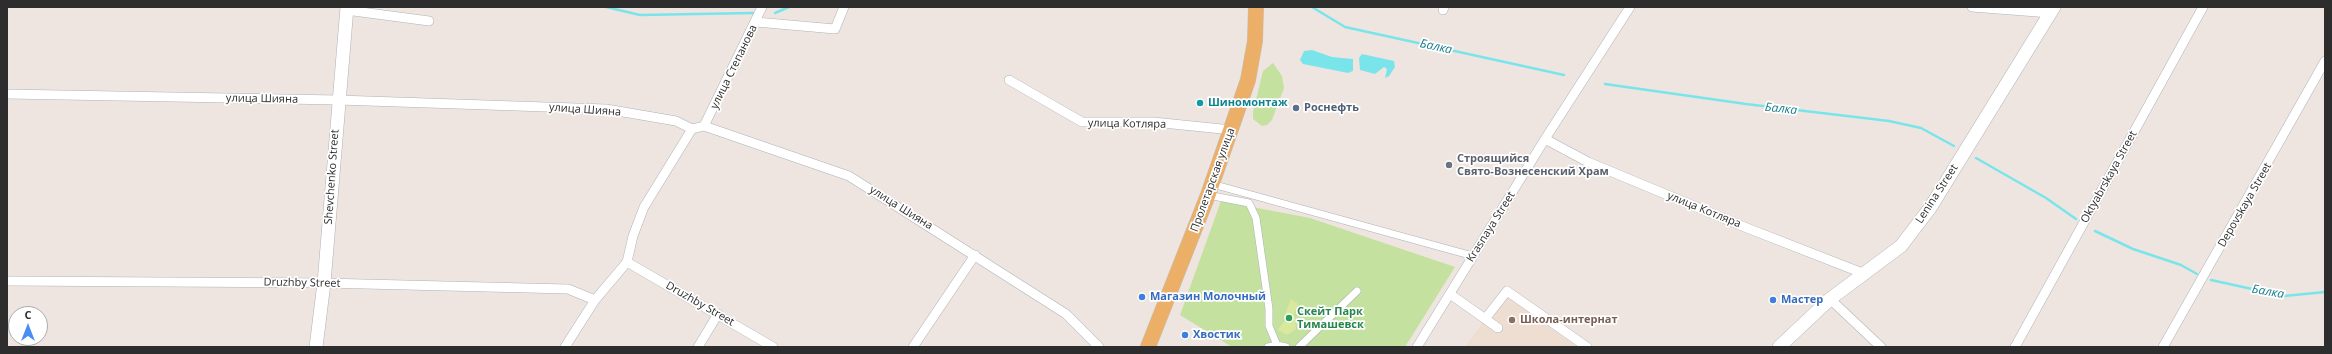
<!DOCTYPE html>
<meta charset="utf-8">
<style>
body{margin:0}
#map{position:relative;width:2332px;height:354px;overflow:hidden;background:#eee5e0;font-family:"Open Sans",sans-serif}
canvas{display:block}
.frame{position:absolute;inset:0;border:8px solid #2d2d2d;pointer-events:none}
.north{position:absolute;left:8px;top:306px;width:40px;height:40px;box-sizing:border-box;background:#fff;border:1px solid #ababab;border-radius:50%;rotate:0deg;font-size:11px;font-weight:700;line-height:16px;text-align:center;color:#2d2d2d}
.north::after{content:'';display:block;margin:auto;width:14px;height:18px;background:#488ef3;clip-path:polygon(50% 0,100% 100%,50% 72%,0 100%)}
</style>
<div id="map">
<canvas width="2332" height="354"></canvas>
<div class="frame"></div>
<div class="north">С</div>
</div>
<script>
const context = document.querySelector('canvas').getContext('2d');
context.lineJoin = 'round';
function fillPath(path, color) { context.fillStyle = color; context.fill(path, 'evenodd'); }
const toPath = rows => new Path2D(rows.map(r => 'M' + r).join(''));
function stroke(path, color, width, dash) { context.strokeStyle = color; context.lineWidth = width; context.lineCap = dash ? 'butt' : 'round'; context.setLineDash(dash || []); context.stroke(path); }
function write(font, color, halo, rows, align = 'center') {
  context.font = font + ' "Open Sans",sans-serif'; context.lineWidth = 3.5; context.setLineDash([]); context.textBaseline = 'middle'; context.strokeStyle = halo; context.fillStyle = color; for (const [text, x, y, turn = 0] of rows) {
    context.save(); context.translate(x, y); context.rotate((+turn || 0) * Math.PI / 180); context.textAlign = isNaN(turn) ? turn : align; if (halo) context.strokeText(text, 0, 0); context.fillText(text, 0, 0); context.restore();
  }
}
const education = toPath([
 [1504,294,1577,347,1465,347]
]);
const green = toPath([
 [1273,63,1282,76,1284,88,1272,120,1267,125,1262,126,1253,119,1253,112,1263,71],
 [1221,201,1310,218,1455,267,1405,347,1232,347,1180,315]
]);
const pitch = toPath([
 [1291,299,1298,304,1294,313,1296,329,1287,335,1278,330,1285,320,1284,317]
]);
const water = toPath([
 [1312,50,1332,57,1353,59,1353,71,1348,73,1303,64,1300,60,1304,51],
 [1362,54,1394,61,1395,67,1389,76,1385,78,1387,69,1384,67,1375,74,1360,70,1359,58]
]);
const stream = toPath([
 [606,7,640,15,753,13],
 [1312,7,1345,27,1564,75],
 [775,13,789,7],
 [1605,84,1746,104,1889,121,1921,128,1954,146],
 [1976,158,2046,198,2076,219],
 [2095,231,2133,249,2181,265,2197,274],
 [2211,280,2284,296,2325,292]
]);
const pedestrian = toPath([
 [1212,184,1473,256],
 [1208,195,1249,203,1256,218,1269,309,1269,326,1277,345],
 [1268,347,1277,345,1286,347],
 [1299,347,1357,291]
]);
const minor = toPath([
 [1972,7,2050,13],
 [346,10,429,21],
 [1443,10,1444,7],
 [756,22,835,29,844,7],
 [1009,80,1082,122,1153,122,1232,130],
 [7,94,338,100,606,109,676,121,692,129,704,126,849,176,1066,314,1099,347],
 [704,126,762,7],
 [1545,139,1588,162,1747,228,1865,274],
 [627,262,773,347],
 [7,281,324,283,568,289,595,300],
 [1450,294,1498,328],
 [1830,299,1881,347],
 [1485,319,1507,291,1587,347],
 [565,347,595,300,627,262,633,236,644,207,692,129],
 [698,347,718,314],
 [913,347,975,255],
 [1417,347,1545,139,1630,7],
 [2015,347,2203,7],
 [2163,347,2325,61]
]);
const secondary = toPath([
 [316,347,324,283,347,7],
 [1779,347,1830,299,1901,246,1930,208,2054,7]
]);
const primary = toPath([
 [1148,347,1208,195,1248,80,1255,41,1256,7]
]);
const markers = [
 [1200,103,4,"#0f9aa8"],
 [1296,108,4,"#5c6f8a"],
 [1449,165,4,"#6b7280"],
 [1142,297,4,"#3f7fe0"],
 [1773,300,4,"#3f7fe0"],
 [1289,318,4,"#2e9e5b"],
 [1512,320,4,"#8d6e63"],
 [1185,335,4,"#3f7fe0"]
];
const streetNames = [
 ["улица Степанова",734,67,-64],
 ["улица Шияна",262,99,1],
 ["улица Шияна",585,110,4],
 ["улица Котляра",1127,124,1],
 ["Shevchenko Street",332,177,-86],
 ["Oktyabrskaya Street",2109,177,-61],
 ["Пролетарская улица",1213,180,-70],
 ["Lenina Street",1937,194,-57],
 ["Depovskaya Street",2245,205,-60],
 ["улица Шияна",901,208,32],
 ["улица Котляра",1704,210,22],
 ["Krasnaya Street",1491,227,-58],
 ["Druzhby Street",302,283,1],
 ["Druzhby Street",700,304,30]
];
const cultureNames = [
 ["Шиномонтаж",1208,103]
];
const serviceNames = [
 ["Роснефть",1304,108]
];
const worshipNames = [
 ["Строящийся",1457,159],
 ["Свято-Вознесенский Храм",1457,172]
];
const shopNames = [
 ["Магазин Молочный",1150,297],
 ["Мастер",1781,300],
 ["Хвостик",1193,335]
];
const leisureNames = [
 ["Скейт Парк",1297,312],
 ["Тимашевск",1297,325]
];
const educationNames = [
 ["Школа-интернат",1520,320]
];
const waterNames = [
 ["Балка",1436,47,12],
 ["Балка",1781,109,6],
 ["Балка",2268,292,10]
];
fillPath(education, '#eeded1');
fillPath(green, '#c5e1a0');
fillPath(pitch, '#d9e89c');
fillPath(water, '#79e5ea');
stroke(stream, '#79e5ea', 2.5);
stroke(pedestrian, '#adb2b8', 8);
stroke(minor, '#adb2b8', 10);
stroke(secondary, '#adb2b8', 14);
stroke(primary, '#c4c4c4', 16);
stroke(pedestrian, '#fff', 7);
stroke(minor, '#fff', 9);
stroke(secondary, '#fff', 13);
stroke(primary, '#ebaf68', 15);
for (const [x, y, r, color] of markers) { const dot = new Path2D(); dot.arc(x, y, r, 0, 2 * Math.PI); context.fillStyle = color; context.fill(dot); stroke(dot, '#fff', 1.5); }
write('11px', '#2d2d2d', '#fff', streetNames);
write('bold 11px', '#0d838f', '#fff', cultureNames, 'left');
write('bold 11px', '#4e5e75', '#fff', serviceNames, 'left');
write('bold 11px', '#5b616d', '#fff', worshipNames, 'left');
write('bold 11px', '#366cbe', '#fff', shopNames, 'left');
write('bold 11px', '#27864d', '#fff', leisureNames, 'left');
write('bold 11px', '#785e54', '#fff', educationNames, 'left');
write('italic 12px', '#147e8c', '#fff', waterNames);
</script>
